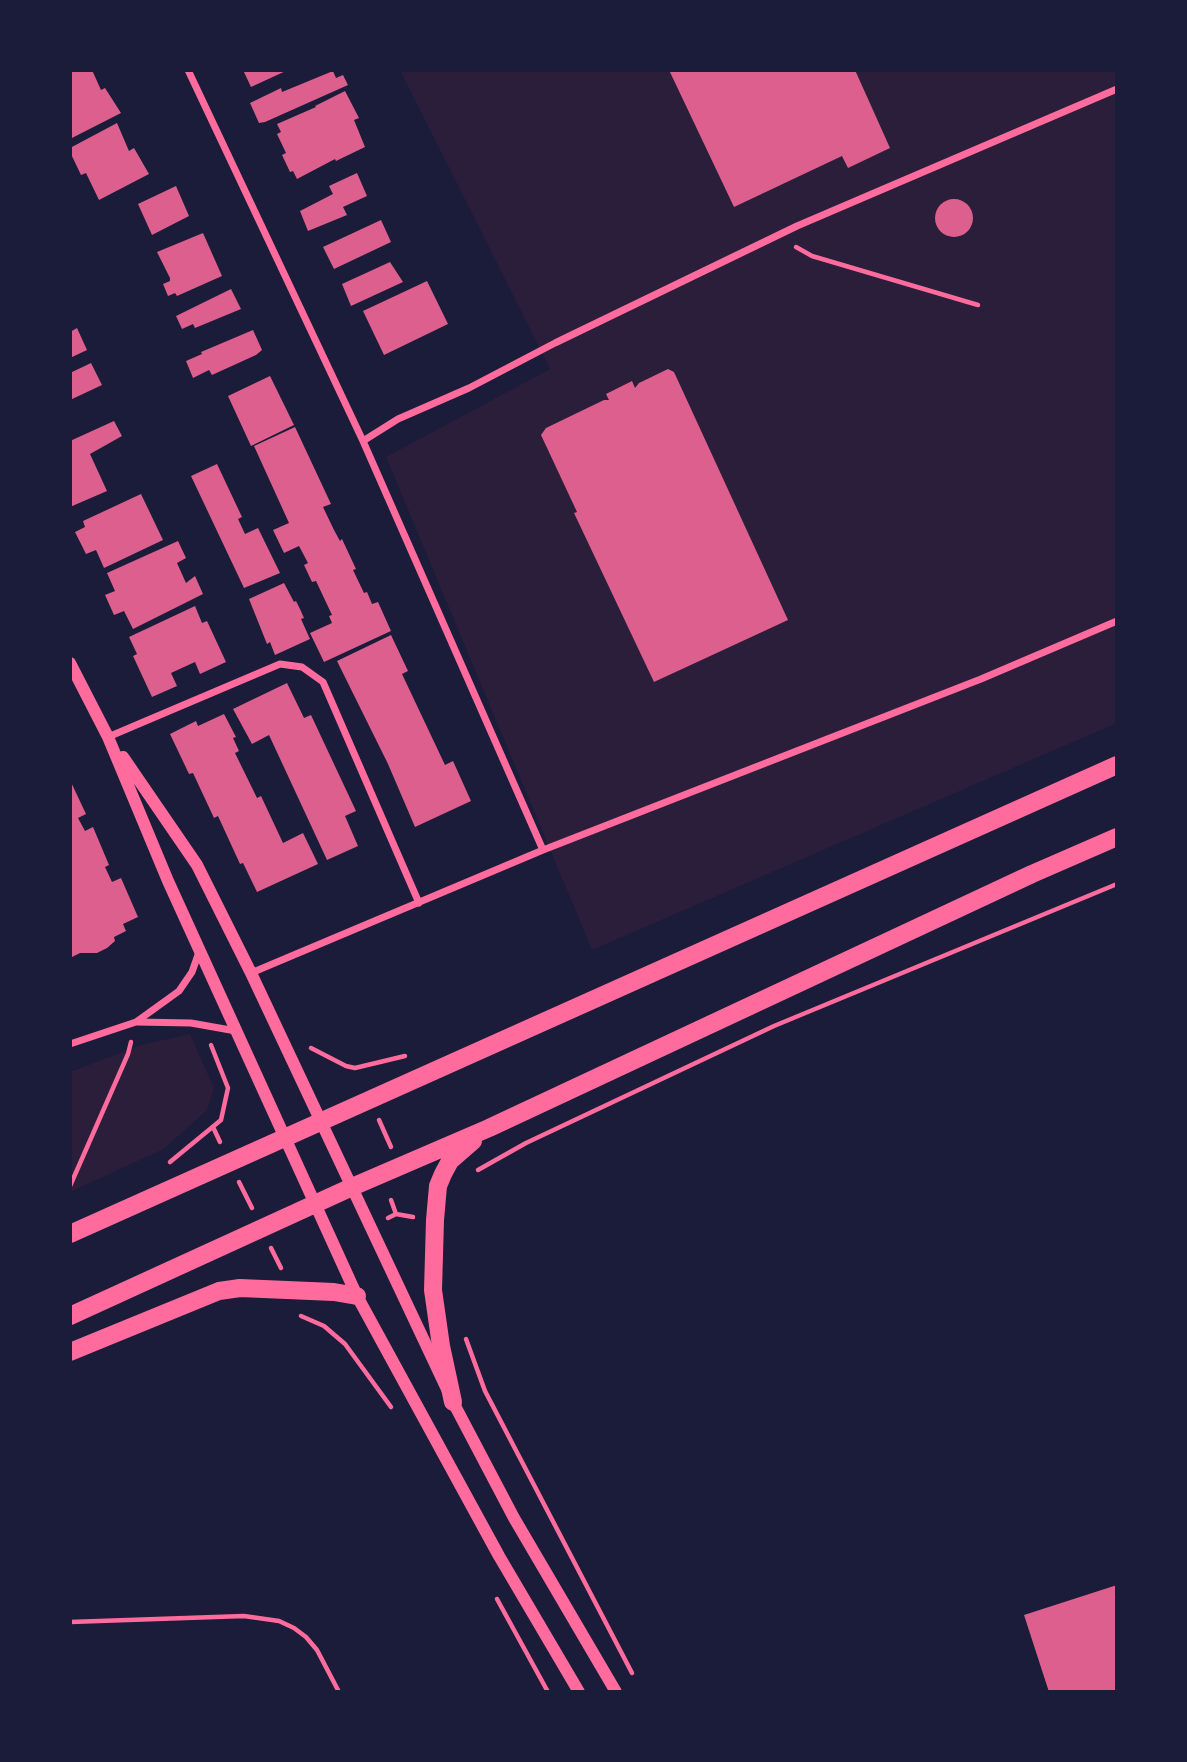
<!DOCTYPE html>
<style>
body{margin:0}
#map{position:relative;width:1187px;height:1762px;overflow:hidden;background:#1b1b3a;font-family:"Golos Text",sans-serif}
canvas{display:block}
.frame{position:absolute;inset:0;border:72px solid #1b1b3a;pointer-events:none}
</style>
<div id="map">
<canvas width="1187" height="1762"></canvas>
<div class="frame"></div>
</div>
<script>
const context = document.querySelector('canvas').getContext('2d');
context.lineJoin = 'round';
function fillPath(path, color) { context.fillStyle = color; context.fill(path, 'evenodd'); }
const toPath = rows => new Path2D(rows.map(r => 'M' + r).join(''));
function stroke(path, color, width, dash) { context.strokeStyle = color; context.lineWidth = width; context.lineCap = dash ? 'butt' : 'round'; context.setLineDash(dash || []); context.stroke(path); }
const green = toPath([
 [400,70,1117,70,1117,723,592,950,386,457,550,369],
 [190,1034,214,1088,207,1110,164,1149,70,1192,70,1072,141,1045]
]);
const building = toPath([
 [74,70,92,70,101,90,105,88,121,113,70,139,70,72],
 [243,70,288,70,251,87],
 [669,70,855,70,890,148,848,168,842,156,734,207],
 [333,71,336,78,343,75,348,85,265,122,259,123,250,103,281,88,282,92],
 [345,91,359,118,354,120,365,147,336,161,335,159,297,179,293,171,290,172,282,155,286,153,277,134,281,132,277,124,316,107,315,106],
 [117,123,129,151,134,148,149,174,99,200,86,173,81,175,70,152,70,148],
 [357,173,367,196,343,207,347,215,308,231,300,211,333,194,329,186],
 [176,186,189,216,152,235,138,204],
 '935 218a19 19 0 1 1 38 0a19 19 0 1 1-38 0Z',
 [381,220,391,242,334,269,323,247],
 [203,233,222,276,177,296,175,293,168,296,163,284,170,281,170,278,157,252],
 [390,262,403,282,351,306,342,284],
 [427,281,448,324,384,355,363,311],
 [231,289,241,309,195,328,193,324,182,329,176,316],
 [77,328,87,350,70,358,70,332],
 [253,330,262,350,256,355,212,375,209,370,193,378,186,361,202,354,201,352],
 [91,363,102,385,70,400,70,373],
 [668,369,674,372,788,620,654,682,574,513,577,512,541,435,546,428,604,400,609,400,606,394,632,381,635,388,639,383],
 [270,376,294,425,251,446,228,396],
 [114,421,122,436,90,454,107,491,70,507,70,441],
 [295,427,331,504,323,507,334,530,340,541,342,539,356,569,353,570,364,593,367,592,372,604,378,602,391,631,324,662,310,633,332,623,329,616,332,615,316,581,312,582,304,565,308,563,299,546,284,553,273,530,289,523,254,446],
 [217,464,242,517,238,519,245,534,258,528,280,573,244,588,191,476],
 [141,494,163,540,104,568,96,550,86,554,75,532,85,527,83,521],
 [178,541,186,558,177,563,186,583,195,576,203,594,133,629,124,611,114,615,105,595,115,591,107,573],
 [284,583,294,602,296,601,300,609,304,618,301,619,310,639,275,655,270,642,267,644,249,599],
 [195,606,202,623,207,621,226,662,200,674,195,662,171,673,177,686,152,697,133,656,137,654,129,637],
 [391,635,408,671,402,674,445,765,453,761,471,801,415,827,388,764,337,661],
 [287,683,304,718,311,715,356,811,345,816,358,846,327,860,269,735,252,744,233,709],
 [224,714,236,737,233,738,239,751,235,753,257,798,261,796,283,843,303,833,318,864,257,892,243,863,240,864,218,816,214,818,193,773,189,774,170,734,196,721,198,726],
 [70,780,86,814,78,818,85,831,93,827,109,865,105,867,112,882,121,878,138,917,123,924,126,931,114,937,115,941,107,948,97,953,80,953,70,958],
 [1117,1585,1117,1692,1049,1692,1024,1615]
]);
const path = toPath([
 [796,247,812,256,978,305],
 [311,1048,346,1066,355,1068,405,1056],
 [379,1120,391,1147],
 [213,1127,220,1142],
 [170,1162,221,1120,228,1088,211,1045],
 [478,1170,526,1143,774,1026,1117,884],
 [239,1182,252,1208],
 [70,1186,128,1054,131,1042],
 [396,1214,413,1217],
 [388,1218,396,1214,391,1200],
 [271,1248,281,1268],
 [301,1316,324,1326,345,1344,391,1407],
 [466,1339,485,1391,632,1673],
 [497,1599,548,1692],
 [70,1622,244,1616,279,1621,294,1628,306,1637,317,1650,339,1692]
]);
const minor = toPath([
 [188,70,363,441,543,850],
 [363,441,398,419,469,388,555,343,797,226,1117,89],
 [108,737,280,664,302,667,323,682,419,903],
 [251,973,543,850,981,679,1117,621],
 [137,1022,191,1023,236,1031],
 [70,1044,136,1022,179,991,192,972,199,952]
]);
const tertiary = toPath([
 [70,663,108,737,168,881,357,1296,499,1556,579,1692],
 [123,757,197,865,251,973,453,1402,514,1518,616,1692]
]);
const primary = toPath([
 [70,1234,1117,765],
 [70,1316,352,1187,489,1128,1032,874,1117,837],
 [70,1352,219,1291,240,1288,334,1292,357,1296],
 [453,1402,441,1346,433,1290,435,1220,438,1186,443,1174,450,1161,473,1141]
]);
fillPath(green, '#2a1e3b');
fillPath(building, '#dd5f8e');
stroke(path, '#ff6b9d', 4.5);
stroke(minor, '#ff6b9d', 7);
stroke(tertiary, '#ff6b9d', 12);
stroke(primary, '#ff6b9d', 18);
</script>
